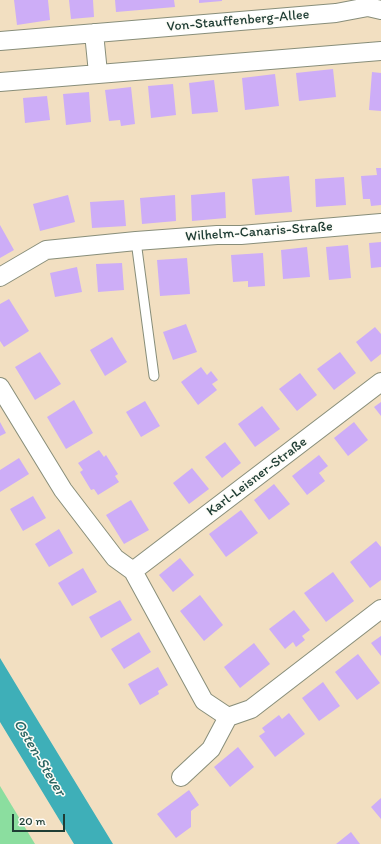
<!DOCTYPE html>
<meta charset="utf-8">
<style>
body{margin:0}
#map{position:relative;width:381px;height:844px;overflow:hidden;background:#f2dfc1;font-family:Itim,sans-serif}
canvas{display:block}
.scale{position:absolute;left:12px;top:814px;width:53px;height:18px;box-sizing:border-box;border:2px solid #1f3d34;border-top:0;padding-left:5px;font-size:12px;line-height:14px;white-space:nowrap;color:#1f3d34;-webkit-text-stroke:3px #fdfcf7;paint-order:stroke}
</style>
<div id="map">
<canvas width="381" height="844"></canvas>
<div class="scale">20 m</div>
</div>
<script>
const context = document.querySelector('canvas').getContext('2d');
context.lineJoin = 'round';
function fillPath(path, color) { context.fillStyle = color; context.fill(path, 'evenodd'); }
const toPath = rows => new Path2D(rows.map(r => 'M' + r).join(''));
function stroke(path, color, width, dash) { context.strokeStyle = color; context.lineWidth = width; context.lineCap = dash ? 'butt' : 'round'; context.setLineDash(dash || []); context.stroke(path); }
function write(font, color, halo, rows, align = 'center') {
  context.font = font + ' Itim,sans-serif'; context.lineWidth = 3; context.setLineDash([]); context.textBaseline = 'middle'; context.strokeStyle = halo; context.fillStyle = color; for (const [text, x, y, turn = 0] of rows) {
    context.save(); context.translate(x, y); context.rotate((+turn || 0) * Math.PI / 180); context.textAlign = isNaN(turn) ? turn : align; if (halo) context.strokeText(text, 0, 0); context.fillText(text, 0, 0); context.restore();
  }
}
const green = toPath([
 [0,786,35,844,0,844]
]);
const water = toPath([
 [0,658,32,711,113,844,74,844,0,722]
]);
const building = toPath([
 [14,0,48,0,50,20,17,25],
 [69,0,93,0,94,17,71,19],
 [115,0,174,0,175,7,116,12],
 [199,0,222,0,222,1,199,3],
 [333,69,336,97,299,101,296,73],
 [372,72,381,73,381,111,369,110],
 [275,74,279,106,245,110,242,78],
 [214,80,218,112,192,114,189,83],
 [173,84,176,115,151,118,148,86],
 [131,87,135,124,121,126,120,120,109,121,105,90],
 [89,92,91,122,66,125,63,94],
 [47,96,50,120,25,123,23,98],
 [376,168,381,168,381,205,371,206,370,199,363,199,361,176,377,175],
 [289,176,292,212,255,215,252,179],
 [344,177,346,205,316,207,315,179],
 [225,192,226,218,192,221,191,195],
 [68,195,75,222,40,231,33,204],
 [175,195,176,221,142,224,140,198],
 [124,200,126,226,92,228,90,202],
 [0,225,14,250,0,258],
 [381,242,381,267,371,268,369,243],
 [348,245,351,278,329,280,326,247],
 [307,247,310,277,283,279,281,250],
 [263,253,265,286,248,287,248,281,233,282,231,255],
 [187,258,190,294,160,296,157,260],
 [122,263,124,290,98,292,96,264],
 [77,267,82,292,55,297,50,273],
 [9,299,29,331,4,347,0,341,0,304],
 [186,324,197,352,173,360,163,332],
 [375,327,381,334,381,354,371,362,356,342],
 [112,337,127,362,105,376,90,350],
 [40,352,61,384,35,400,15,367],
 [340,352,356,373,334,390,317,369],
 [201,367,207,375,211,371,218,380,212,384,217,390,198,405,181,382],
 [300,373,317,395,297,411,279,389],
 [74,400,93,433,66,449,47,417],
 [145,401,160,426,141,437,126,412],
 [381,402,381,416,374,407],
 [262,406,280,429,255,447,238,424],
 [0,422,6,433,0,436],
 [354,422,368,440,348,456,334,438],
 [225,442,241,463,222,478,205,457],
 [99,450,104,457,106,455,118,474,115,476,119,482,98,495,94,489,91,490,80,472,83,470,78,463],
 [319,455,328,466,319,473,325,481,307,495,292,476],
 [19,458,29,474,0,492,0,470],
 [192,468,209,489,189,504,173,483],
 [274,484,290,504,269,520,254,500],
 [33,496,46,518,23,531,10,509],
 [131,500,149,530,124,544,106,515],
 [241,510,258,533,226,557,209,534],
 [59,529,73,553,49,567,35,544],
 [376,541,381,547,381,580,370,588,350,562],
 [180,558,194,575,173,592,159,575],
 [83,568,97,592,72,606,58,583],
 [333,572,354,601,326,622,304,593],
 [200,595,223,625,204,641,180,611],
 [120,600,132,620,101,638,89,617],
 [294,610,310,630,302,636,305,640,296,647,293,642,285,649,269,629],
 [139,632,151,652,124,669,111,649],
 [381,636,381,656,371,643],
 [254,643,270,664,240,688,224,667],
 [358,654,380,683,357,700,335,672],
 [158,667,168,685,158,691,159,694,140,705,128,684],
 [323,682,340,706,319,721,302,698],
 [289,713,305,734,275,757,259,736,265,732,262,728,279,715,282,719],
 [238,747,254,767,230,787,214,767],
 [189,790,199,805,191,811,191,827,176,838,157,814],
 [381,798,381,819,371,807],
 [351,832,360,844,336,844]
]);
const service = toPath([
 [136,241,154,376]
]);
const minor = toPath([
 [94,33,98,73],
 [0,41,336,13,368,7,381,10],
 [0,82,381,51],
 [0,277,46,250,136,241,217,235,241,235,381,223],
 [0,387,63,490,115,558,133,571,204,701,228,717,251,709,381,609],
 [133,571,381,382],
 [181,777,211,749,228,717]
]);
const streetNames = [
 ["Von-Stauffenberg-Allee",238,21,-5],
 ["Wilhelm-Canaris-Straße",259,232,-4],
 ["Karl-Leisner-Straße",257,477,-37]
];
const waterNames = [
 ["Osten-Stever",39,758,59]
];
fillPath(green, '#8bde9f');
fillPath(water, '#3eafb8');
fillPath(building, '#cdadf7');
stroke(service, '#888e7a', 11);
stroke(minor, '#888e7a', 20);
stroke(service, '#fff', 9);
stroke(minor, '#fff', 18);
write('14px', '#1f3d34', '#fdfcf7', streetNames);
write('italic 15px', '#2a6562', '#fdfcf7', waterNames);
</script>
